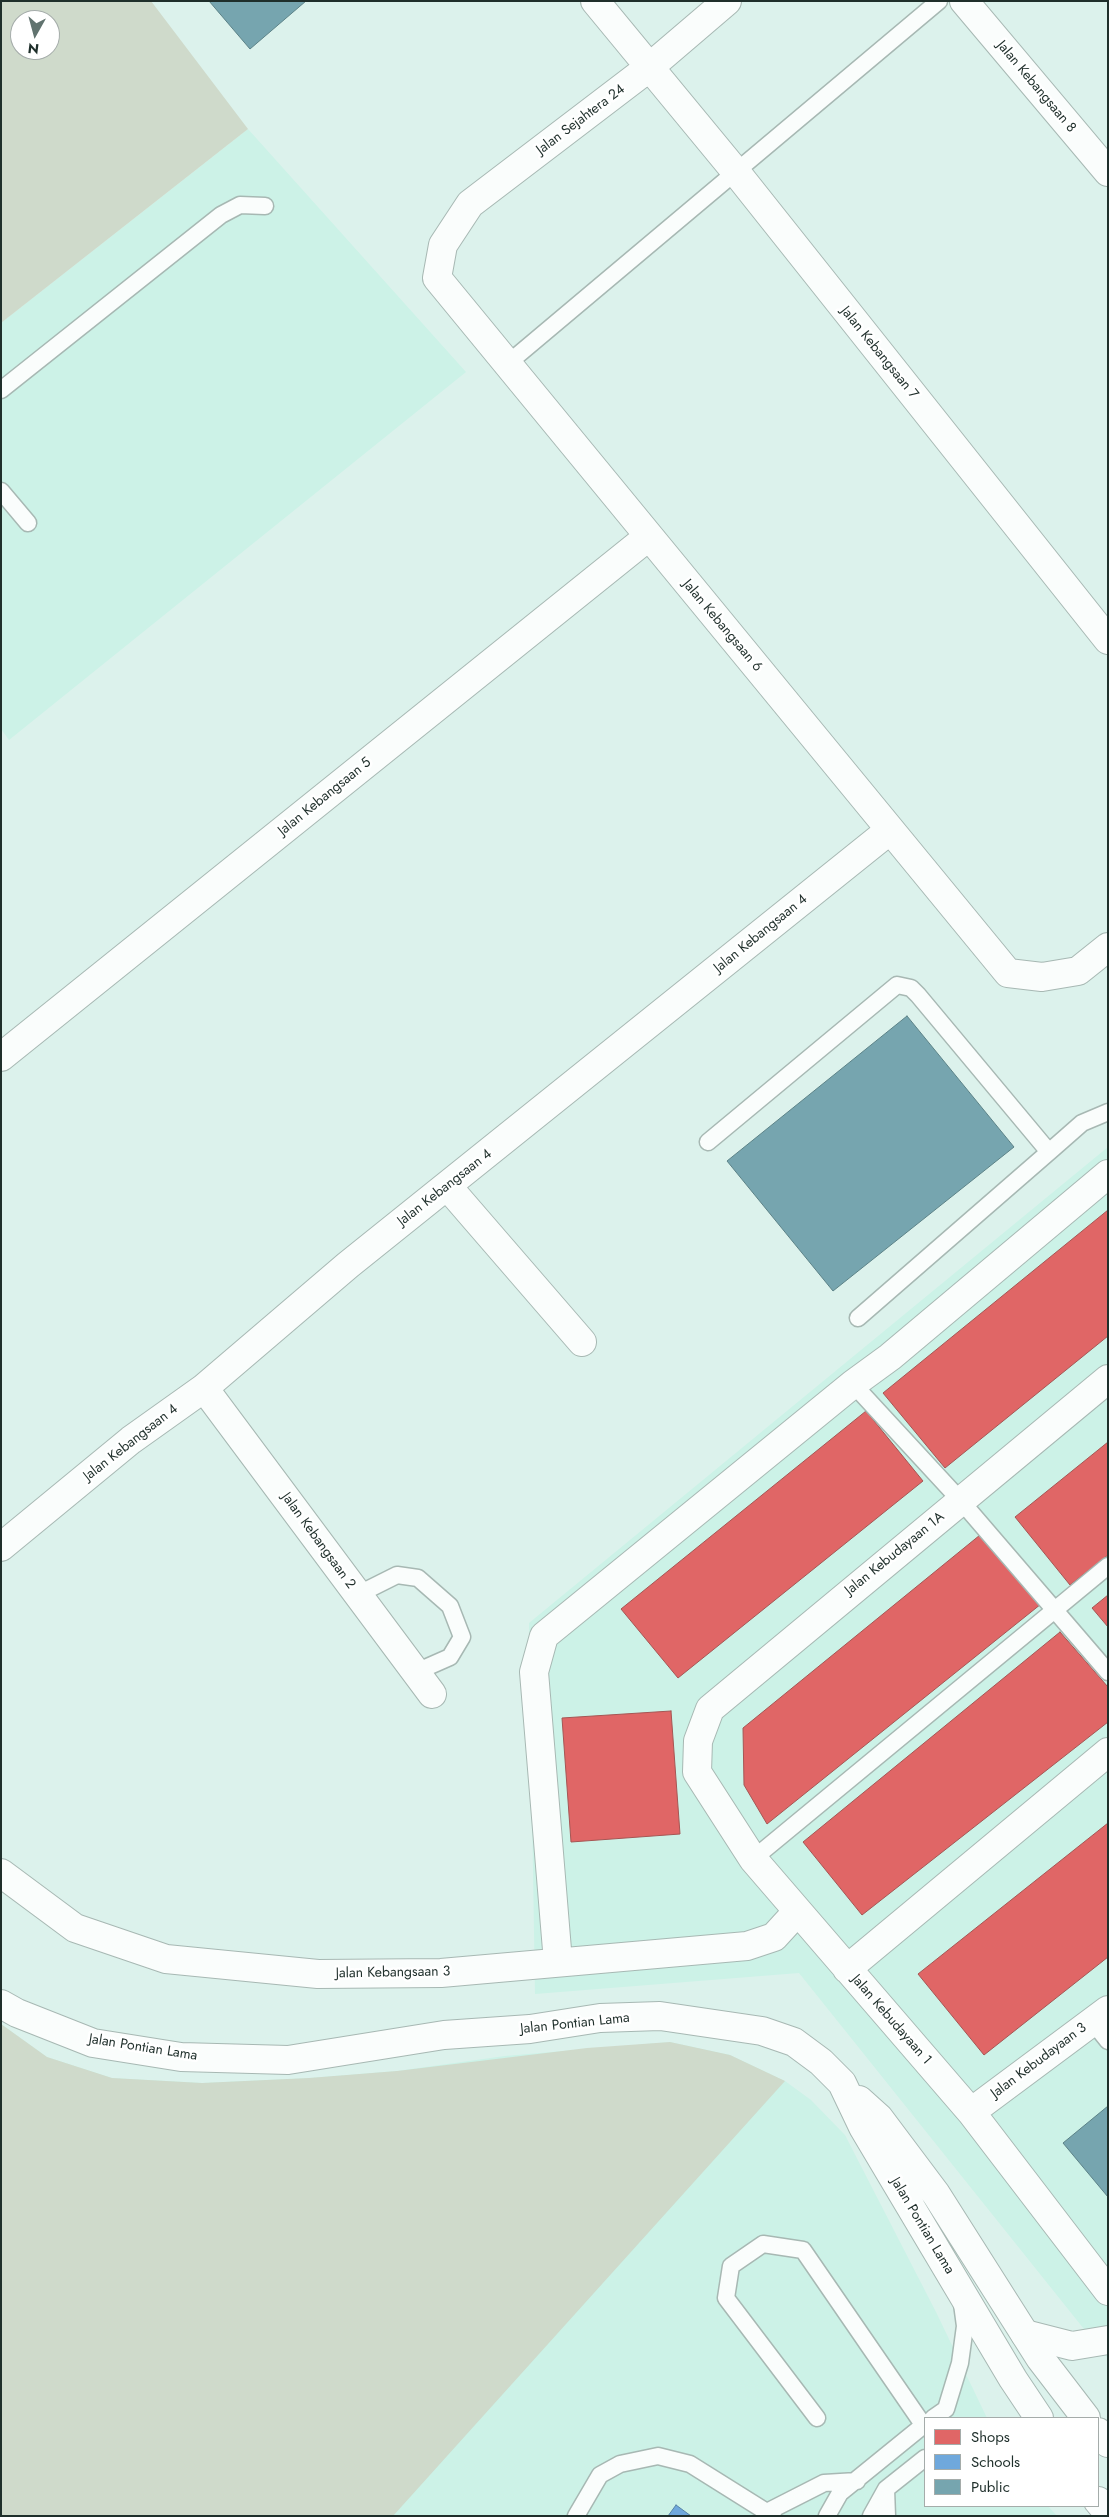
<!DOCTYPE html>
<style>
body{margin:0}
#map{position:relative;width:1109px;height:2517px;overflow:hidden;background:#dcf2ec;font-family:Jost,sans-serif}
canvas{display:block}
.frame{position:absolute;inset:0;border:2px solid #1f2f2b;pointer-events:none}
.legend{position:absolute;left:924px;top:2417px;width:175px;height:90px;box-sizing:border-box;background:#fff;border:1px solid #a5acaa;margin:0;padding:6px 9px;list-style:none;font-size:15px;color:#1f2f2b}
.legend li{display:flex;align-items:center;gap:10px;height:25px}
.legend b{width:25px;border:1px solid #a5acaa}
.north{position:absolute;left:10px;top:10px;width:50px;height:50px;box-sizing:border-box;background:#fff;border:1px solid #a5acaa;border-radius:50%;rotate:187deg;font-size:14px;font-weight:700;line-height:20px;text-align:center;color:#1f2f2b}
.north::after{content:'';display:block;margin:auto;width:18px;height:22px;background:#61736f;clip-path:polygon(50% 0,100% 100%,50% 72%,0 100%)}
</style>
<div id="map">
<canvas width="1109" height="2517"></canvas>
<div class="frame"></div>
<ul class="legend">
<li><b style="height:14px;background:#e06666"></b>Shops</li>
<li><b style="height:14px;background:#6fa8dc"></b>Schools</li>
<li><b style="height:14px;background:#76a5af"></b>Public</li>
</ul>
<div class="north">N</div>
</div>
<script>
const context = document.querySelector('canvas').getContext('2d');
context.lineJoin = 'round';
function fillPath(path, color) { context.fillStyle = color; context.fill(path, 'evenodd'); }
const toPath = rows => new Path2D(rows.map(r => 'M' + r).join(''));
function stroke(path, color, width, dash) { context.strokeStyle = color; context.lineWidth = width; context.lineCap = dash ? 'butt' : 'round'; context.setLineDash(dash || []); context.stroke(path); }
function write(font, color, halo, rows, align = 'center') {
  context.font = font + ' Jost,sans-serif'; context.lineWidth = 5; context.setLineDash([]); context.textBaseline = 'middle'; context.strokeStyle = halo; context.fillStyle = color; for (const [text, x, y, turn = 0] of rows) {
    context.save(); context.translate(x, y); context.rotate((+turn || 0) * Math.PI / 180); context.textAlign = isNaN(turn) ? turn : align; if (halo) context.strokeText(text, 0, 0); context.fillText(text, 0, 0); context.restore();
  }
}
const built = toPath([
 [248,129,466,372,9,740,1,729,1,323],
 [1108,1147,1108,2359,799,1973,535,1994,529,1623],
 [1,2024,47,2057,112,2078,202,2083,309,2078,397,2071,505,2056,670,2042,730,2055,785,2081,811,2100,845,2135,936,2312,987,2418,925,2418,925,2506,1048,2506,1057,2516,1,2516]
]);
const green = toPath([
 [1,1,151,1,248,129,1,323],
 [20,20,50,20,50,50,20,50],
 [1,2024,47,2057,112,2078,202,2083,309,2078,397,2071,587,2048,670,2042,730,2055,785,2081,393,2516,1,2516]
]);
const shops = toPath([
 [1108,1210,1108,1336,945,1468,883,1393,1108,1210],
 [866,1411,923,1481,678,1678,621,1609,866,1411],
 [1108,1442,1108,1555,1070,1585,1015,1517,1108,1442],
 [980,1535,1041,1604,767,1824,744,1785,743,1728,980,1535],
 [1108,1595,1108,1627,1092,1608,1108,1595],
 [1060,1632,1108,1687,1108,1722,862,1915,803,1842,1060,1632],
 [671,1711,680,1834,571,1842,562,1718,671,1711],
 [1108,1823,1108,1957,984,2055,918,1974,1108,1823]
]);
const schools = toPath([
 [676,2505,691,2516,668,2516,676,2505]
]);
const public = toPath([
 [209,1,306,1,250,49,209,1],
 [907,1016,1014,1147,833,1291,727,1161,907,1016],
 [1108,2106,1108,2197,1063,2143,1108,2106]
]);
const service = toPath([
 [506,365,939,1],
 [1,390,221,215,240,205,265,206],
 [1,491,28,523],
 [708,1142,897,985,911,988,918,995,1049,1152,1082,1123,1108,1112],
 [858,1318,1049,1152],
 [853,1384,961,1501,1108,1672],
 [357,1595,397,1575,418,1578,450,1606,462,1637,450,1657,416,1672],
 [753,1859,1108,1566],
 [1092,2021,1108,2041],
 [817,2418,726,2298,731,2266,763,2244,803,2250,924,2426],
 [933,2418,946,2409,960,2363,965,2326,962,2304],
 [886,2489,887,2516],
 [767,2512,824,2483,857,2481],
 [576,2516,600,2475,620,2464,658,2456,690,2464,773,2516],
 [827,2516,840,2493,925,2424],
 [871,2516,886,2489,925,2458]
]);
const minor = toPath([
 [595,1,736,172,1108,640],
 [727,1,651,66,470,204,443,245,437,278,1008,973,1042,977,1078,971,1108,947],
 [964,1,1108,172],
 [1,1057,648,537],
 [448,1187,582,1342],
 [1108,1379,710,1709,698,1741,697,1772,753,1859,971,2112,1108,2291],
 [204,1388,432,1694],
 [1,1547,131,1440,204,1388,348,1265,890,830],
 [1,1873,75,1928,166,1959,318,1974,441,1973,747,1946,774,1937,796,1913],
 [558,1962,534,1672,544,1636,853,1384,890,1357,1108,1174],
 [847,1969,1108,1752],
 [971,2112,1108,2010],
 [1025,2334,1072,2346,1108,2340]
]);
const tertiary = toPath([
 [1,2004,17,2013,93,2043,181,2057,288,2060,444,2035,530,2029,600,2018,660,2016,762,2031,794,2042,821,2062,842,2083,863,2127,1013,2379,1039,2418],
 [859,2100,879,2118,936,2194,1040,2358,1086,2418],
 [1098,2432,1108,2443],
 [1098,2501,1108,2513]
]);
const streetNames = [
 ["Jalan Kebangsaan 8",1036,87,50],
 ["Jalan Sejahtera 24",581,120,-37],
 ["Jalan Kebangsaan 7",879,353,51],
 ["Jalan Kebangsaan 6",722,626,50],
 ["Jalan Kebangsaan 5",325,797,-39],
 ["Jalan Kebangsaan 4",761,934,-39],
 ["Jalan Kebangsaan 4",445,1188,-38],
 ["Jalan Kebangsaan 4",131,1443,-38],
 ["Jalan Kebangsaan 2",318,1541,54],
 ["Jalan Kebudayaan 1A",895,1554,-39],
 ["Jalan Kebangsaan 3",393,1973,-1],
 ["Jalan Kebudayaan 1",891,2020,49],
 ["Jalan Pontian Lama",575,2024,-6],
 ["Jalan Pontian Lama",143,2048,9],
 ["Jalan Kebudayaan 3",1039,2061,-37],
 ["Jalan Pontian Lama",922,2226,59]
];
fillPath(built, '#ccf2e7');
fillPath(green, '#cfdacb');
fillPath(shops, '#e06666');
stroke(shops, '#a65654', 1);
fillPath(schools, '#6fa8dc');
stroke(schools, '#5784a7', 1);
fillPath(public, '#76a5af');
stroke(public, '#5c8287', 1);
stroke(service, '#a7b8b3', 19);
stroke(minor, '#a7b8b3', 30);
stroke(tertiary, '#a7b8b3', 30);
stroke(service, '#fafdfc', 16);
stroke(minor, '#fafdfc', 28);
stroke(tertiary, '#fafdfc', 28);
write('14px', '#1f2f2b', '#fff', streetNames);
</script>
